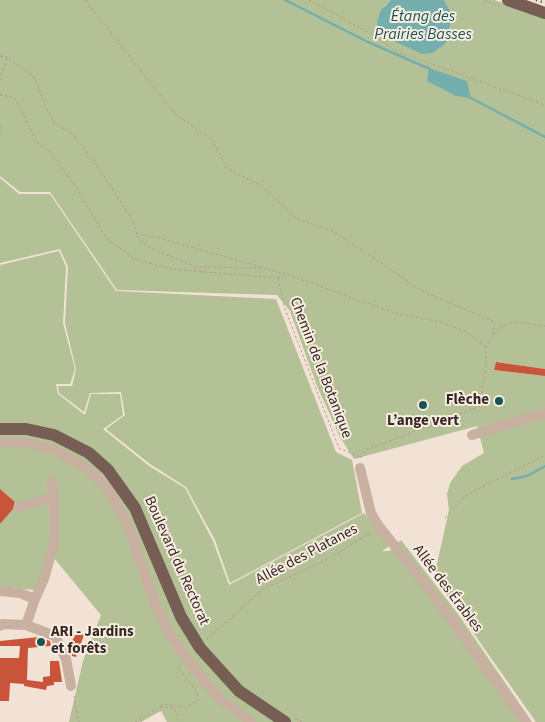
<!DOCTYPE html>
<meta charset="utf-8">
<style>
body{margin:0}
canvas{display:block;background:#f1e2d5}
</style>
<canvas width="545" height="722"></canvas>
<script>
const context = document.querySelector('canvas').getContext('2d');
context.lineJoin = 'round';
function fillPath(path, color) { context.fillStyle = color; context.fill(path, 'evenodd'); }
const toPath = rows => new Path2D(rows.map(r => 'M' + r).join(''));
function stroke(path, color, width, dash) { context.strokeStyle = color; context.lineWidth = width; context.lineCap = dash ? 'butt' : 'round'; context.setLineDash(dash || []); context.stroke(path); }
function write(font, color, halo, rows, align = 'center') {
  context.font = font + ' "Source Sans 3",sans-serif'; context.lineWidth = 4; context.setLineDash([]); context.textBaseline = 'middle'; context.strokeStyle = halo; context.fillStyle = color; for (const [text, x, y, turn = 0] of rows) {
    context.save(); context.translate(x, y); context.rotate((+turn || 0) * Math.PI / 180); context.textAlign = isNaN(turn) ? turn : align; if (halo) context.strokeText(text, 0, 0); context.fillText(text, 0, 0); context.restore();
  }
}
const green = toPath([
 [0,0,391,0,384,6,378,26,383,35,387,38,433,53,445,44,451,30,450,11,444,0,494,0,545,17,545,369,496,362,494,370,545,376,545,722,536,722,434,577,449,510,447,494,450,483,462,466,484,453,477,426,354,459,340,437,317,386,290,311,277,295,117,290,50,192,20,192,0,176],
 [0,178,19,194,50,194,116,291,276,299,336,452,352,460,362,513,230,583,215,540,186,487,150,464,106,429,125,415,121,392,90,393,84,412,59,393,58,386,72,386,76,369,65,323,68,267,60,249,0,263],
 [59,251,66,267,63,323,75,369,70,384,56,384,58,394,85,415,91,394,120,394,123,415,103,429,149,466,185,488,213,541,229,585,364,513,391,545,382,551,389,551,401,540,458,614,532,722,167,722,161,711,141,722,69,722,83,661,101,615,49,552,38,586,34,590,0,586,0,524,17,504,0,489,0,265]
]);
const water = toPath([
 [391,0,444,0,450,11,451,22,449,37,445,44,433,53,422,54,387,38,378,26,377,21,381,10],
 [429,68,467,81,471,98,456,96,427,81]
]);
const stream = toPath([
 [285,0,368,42,430,69],
 [469,97,545,137],
 [512,479,527,476,545,466]
]);
const building = toPath([
 [496,362,545,369,545,376,494,370],
 [0,489,15,502,13,509,0,524],
 [78,631,84,635,76,657,72,656,70,651,72,646,70,644],
 [39,637,50,641,51,646,28,648,27,680,43,682,43,677,50,676,50,661,59,661,62,682,54,682,54,685,47,686,46,690,24,686,24,684,10,683,9,701,0,701,0,658,19,658,20,646,0,646,0,641]
]);
const path = toPath([
 [85,0,174,113,212,140,227,168,263,187,297,219,333,231,424,292,495,322,493,334,486,347,486,365,480,406,366,450,360,459],
 [309,0,370,33,396,51,545,105],
 [484,0,499,6],
 [0,56,8,57,35,78,46,108,54,123,72,133,100,170,133,221,138,238,148,247,197,267,264,268],
 [0,80,7,58],
 [0,95,14,97,37,142,49,151,76,187,107,239,135,259,170,269,278,278,285,309,339,448,360,457],
 [0,125,0,136],
 [138,234,156,237,289,275,395,313,437,321,465,331,486,347],
 [278,278,288,275],
 [493,334,502,326,513,322,545,326],
 [445,518,461,500,474,491,545,455],
 [206,640,263,589,332,557,371,532],
 [74,696,79,722],
 [160,707,174,708,179,722],
 [295,719,302,722],
 [135,722,164,704,186,708,198,700,197,692,178,668,181,664]
]);
const minor = toPath([
 [472,435,545,413],
 [0,442,28,443,53,449,88,469,107,488,127,523,155,603,174,641,205,682,223,701,251,722],
 [360,468,371,513,378,525,430,590,526,722],
 [19,507,54,497],
 [0,591,20,593,35,599,26,625,55,636,66,659,71,686],
 [35,599,44,579,54,543,54,497,51,482],
 [0,626,2,624,26,625]
]);
const major = toPath([
 [508,0,545,13],
 [0,429,26,429,54,435,89,453,108,470,135,508,181,617,200,648,239,691,285,722]
]);
const rail = toPath([
 [536,0,545,3]
]);
const markers = [
 [499,401,5,"#195555"],
 [423,405,5,"#195555"],
 [41,642,5,"#195555"]
];
const streetNames = [
 ["Chemin de la Botanique",320,368,69],
 ["Allée des Platanes",307,555,-28],
 ["Boulevard du Rectorat",176,561,66],
 ["Allée des Érables",447,589,53]
];
const poiNames = [
 ["Flèche",489,401],
 ["L’ange vert",423,422,"center"],
 ["ARI - Jardins",51,633,"left"],
 ["et forêts",51,650,"left"]
];
const waterNames = [
 ["Étang des",423,17],
 ["Prairies Basses",423,35]
];
fillPath(green, '#b4c095');
fillPath(water, '#74afae');
stroke(stream, '#74afae', 2.5);
fillPath(building, '#ca543a');
stroke(path, '#b59b8c', 1, [2.5, 2.5]);
stroke(minor, '#c9b1a1', 10);
stroke(major, '#765e55', 12);
stroke(rail, '#332824', 2.5, [1, 4]);
for (const [x, y, r, color] of markers) { const dot = new Path2D(); dot.arc(x, y, r, 0, 2 * Math.PI); context.fillStyle = color; context.fill(dot); stroke(dot, '#f9ede1', 2); }
write('15px', '#332824', '#f9ede1', streetNames);
write('bold 15px', '#332824', '#f9ede1', poiNames, 'right');
write('italic 16px', '#195555', '#f9ede1', waterNames);
</script>
